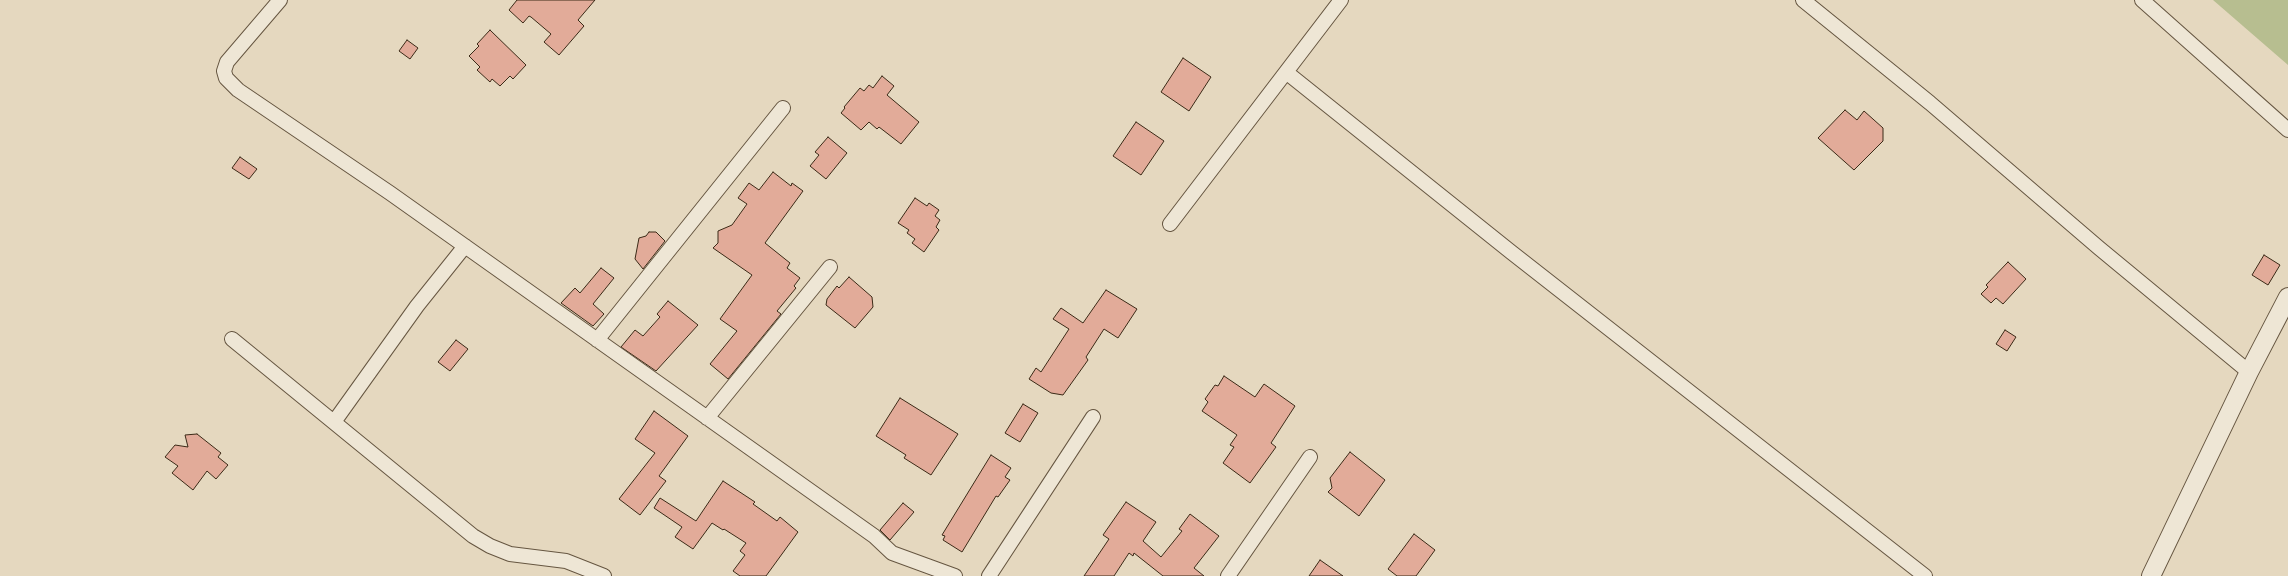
<!DOCTYPE html>
<style>
body{margin:0}
canvas{display:block;background:#e5d8bf}
</style>
<canvas width="2288" height="576"></canvas>
<script>
const context = document.querySelector('canvas').getContext('2d');
context.lineJoin = 'round';
function fillPath(path, color) { context.fillStyle = color; context.fill(path, 'evenodd'); }
const toPath = rows => new Path2D(rows.map(r => 'M' + r).join(''));
function stroke(path, color, width, dash) { context.strokeStyle = color; context.lineWidth = width; context.lineCap = dash ? 'butt' : 'round'; context.setLineDash(dash || []); context.stroke(path); }
const green = toPath([
 [2213,0,2288,0,2288,65]
]);
const building = toPath([
 [517,0,595,0,578,20,584,26,559,55,544,42,551,34,531,17,529,16,523,23,509,10,517,0],
 [490,30,526,65,513,79,510,76,500,86,492,79,490,82,477,70,480,67,469,56,479,46,477,44,490,30],
 [407,40,418,48,410,59,399,51,407,40],
 [1183,58,1211,77,1189,111,1161,92,1183,58],
 [882,76,894,86,887,95,919,122,901,144,879,127,877,129,869,122,861,130,841,113,845,108,844,107,860,88,864,91,869,85,873,88,882,76],
 [1845,110,1857,120,1864,111,1883,128,1883,141,1854,170,1818,138,1845,110],
 [1136,122,1164,141,1141,175,1113,156,1136,122],
 [828,137,847,153,826,179,810,166,819,155,815,152,828,137],
 [240,157,257,169,249,179,232,168,240,157],
 [773,172,791,186,792,183,803,191,765,243,790,263,787,268,800,278,794,286,796,288,777,311,781,314,728,379,710,364,737,331,720,319,752,275,713,248,718,243,718,231,732,225,747,204,738,198,749,183,759,190,773,172],
 [915,198,927,206,929,203,939,210,935,216,940,220,936,227,939,230,924,252,912,243,915,239,907,233,909,230,898,223,915,198],
 [649,232,656,232,665,241,643,269,635,259,639,238,646,236,649,232],
 [2264,255,2280,265,2268,285,2252,275,2264,255],
 [2008,262,2026,279,2003,304,1996,298,1991,303,1981,294,1988,287,1986,285,2008,262],
 [601,268,614,278,593,304,604,314,593,326,561,303,575,288,580,293,601,268],
 [849,277,872,297,873,307,855,328,826,305,827,299,837,286,839,288,849,277],
 [1106,290,1137,309,1118,338,1104,329,1086,357,1088,360,1063,395,1051,393,1029,379,1036,368,1041,372,1069,329,1053,319,1061,308,1083,323,1106,290],
 [668,301,698,325,656,371,621,347,635,330,643,336,660,317,657,314,668,301],
 [2005,330,2016,337,2007,351,1996,344,2005,330],
 [456,340,468,349,450,371,438,362,456,340],
 [1224,376,1255,397,1264,384,1295,406,1271,443,1276,447,1250,483,1223,463,1234,447,1230,445,1237,435,1202,411,1208,402,1205,399,1215,385,1218,386,1224,376],
 [900,398,958,434,931,475,904,458,906,455,876,436,900,398],
 [1023,404,1038,413,1020,442,1005,433,1023,404],
 [654,411,688,436,659,476,666,481,640,515,619,499,655,453,635,439,654,411],
 [197,434,221,453,218,457,228,465,216,479,207,471,193,490,172,473,178,466,165,457,175,445,188,447,185,435,197,434],
 [1350,452,1385,480,1359,516,1328,492,1332,488,1330,478,1350,452],
 [991,455,1011,468,1005,477,1010,480,998,497,996,496,962,552,943,540,945,536,942,535,991,455],
 [723,481,755,502,753,504,777,521,780,517,798,532,766,576,740,576,733,571,745,555,740,551,746,543,724,529,723,530,712,523,693,549,675,537,682,527,654,508,660,498,696,521,723,481],
 [1126,502,1156,522,1143,541,1161,557,1182,531,1179,529,1190,514,1219,536,1194,568,1204,576,1163,576,1134,553,1133,556,1129,553,1114,576,1084,576,1109,539,1103,535,1126,502],
 [903,503,914,512,890,540,880,530,903,503],
 [1414,534,1435,550,1416,576,1397,576,1388,569,1414,534],
 [1320,560,1343,576,1309,576,1320,560]
]);
const minor = toPath([
 [280,0,227,62,224,71,226,78,238,90,390,193,874,536,892,553,955,576],
 [1803,0,1930,103,2099,248,2249,372],
 [2142,0,2288,130],
 [1286,72,1511,252,1925,576],
 [1170,224,1341,0],
 [232,339,473,536,490,546,510,554,566,561,604,576],
 [597,340,783,108],
 [707,418,830,267],
 [334,422,417,306,465,246],
 [989,576,1093,417],
 [1228,576,1310,457]
]);
const tertiary = toPath([
 [2151,576,2249,372,2288,297]
]);
fillPath(green, '#b7be90');
fillPath(building, '#e2ab99');
stroke(building, '#3b2a17', 1);
stroke(minor, '#665641', 16);
stroke(tertiary, '#665641', 20);
stroke(minor, '#eee6d5', 14);
stroke(tertiary, '#eee6d5', 18);
</script>
